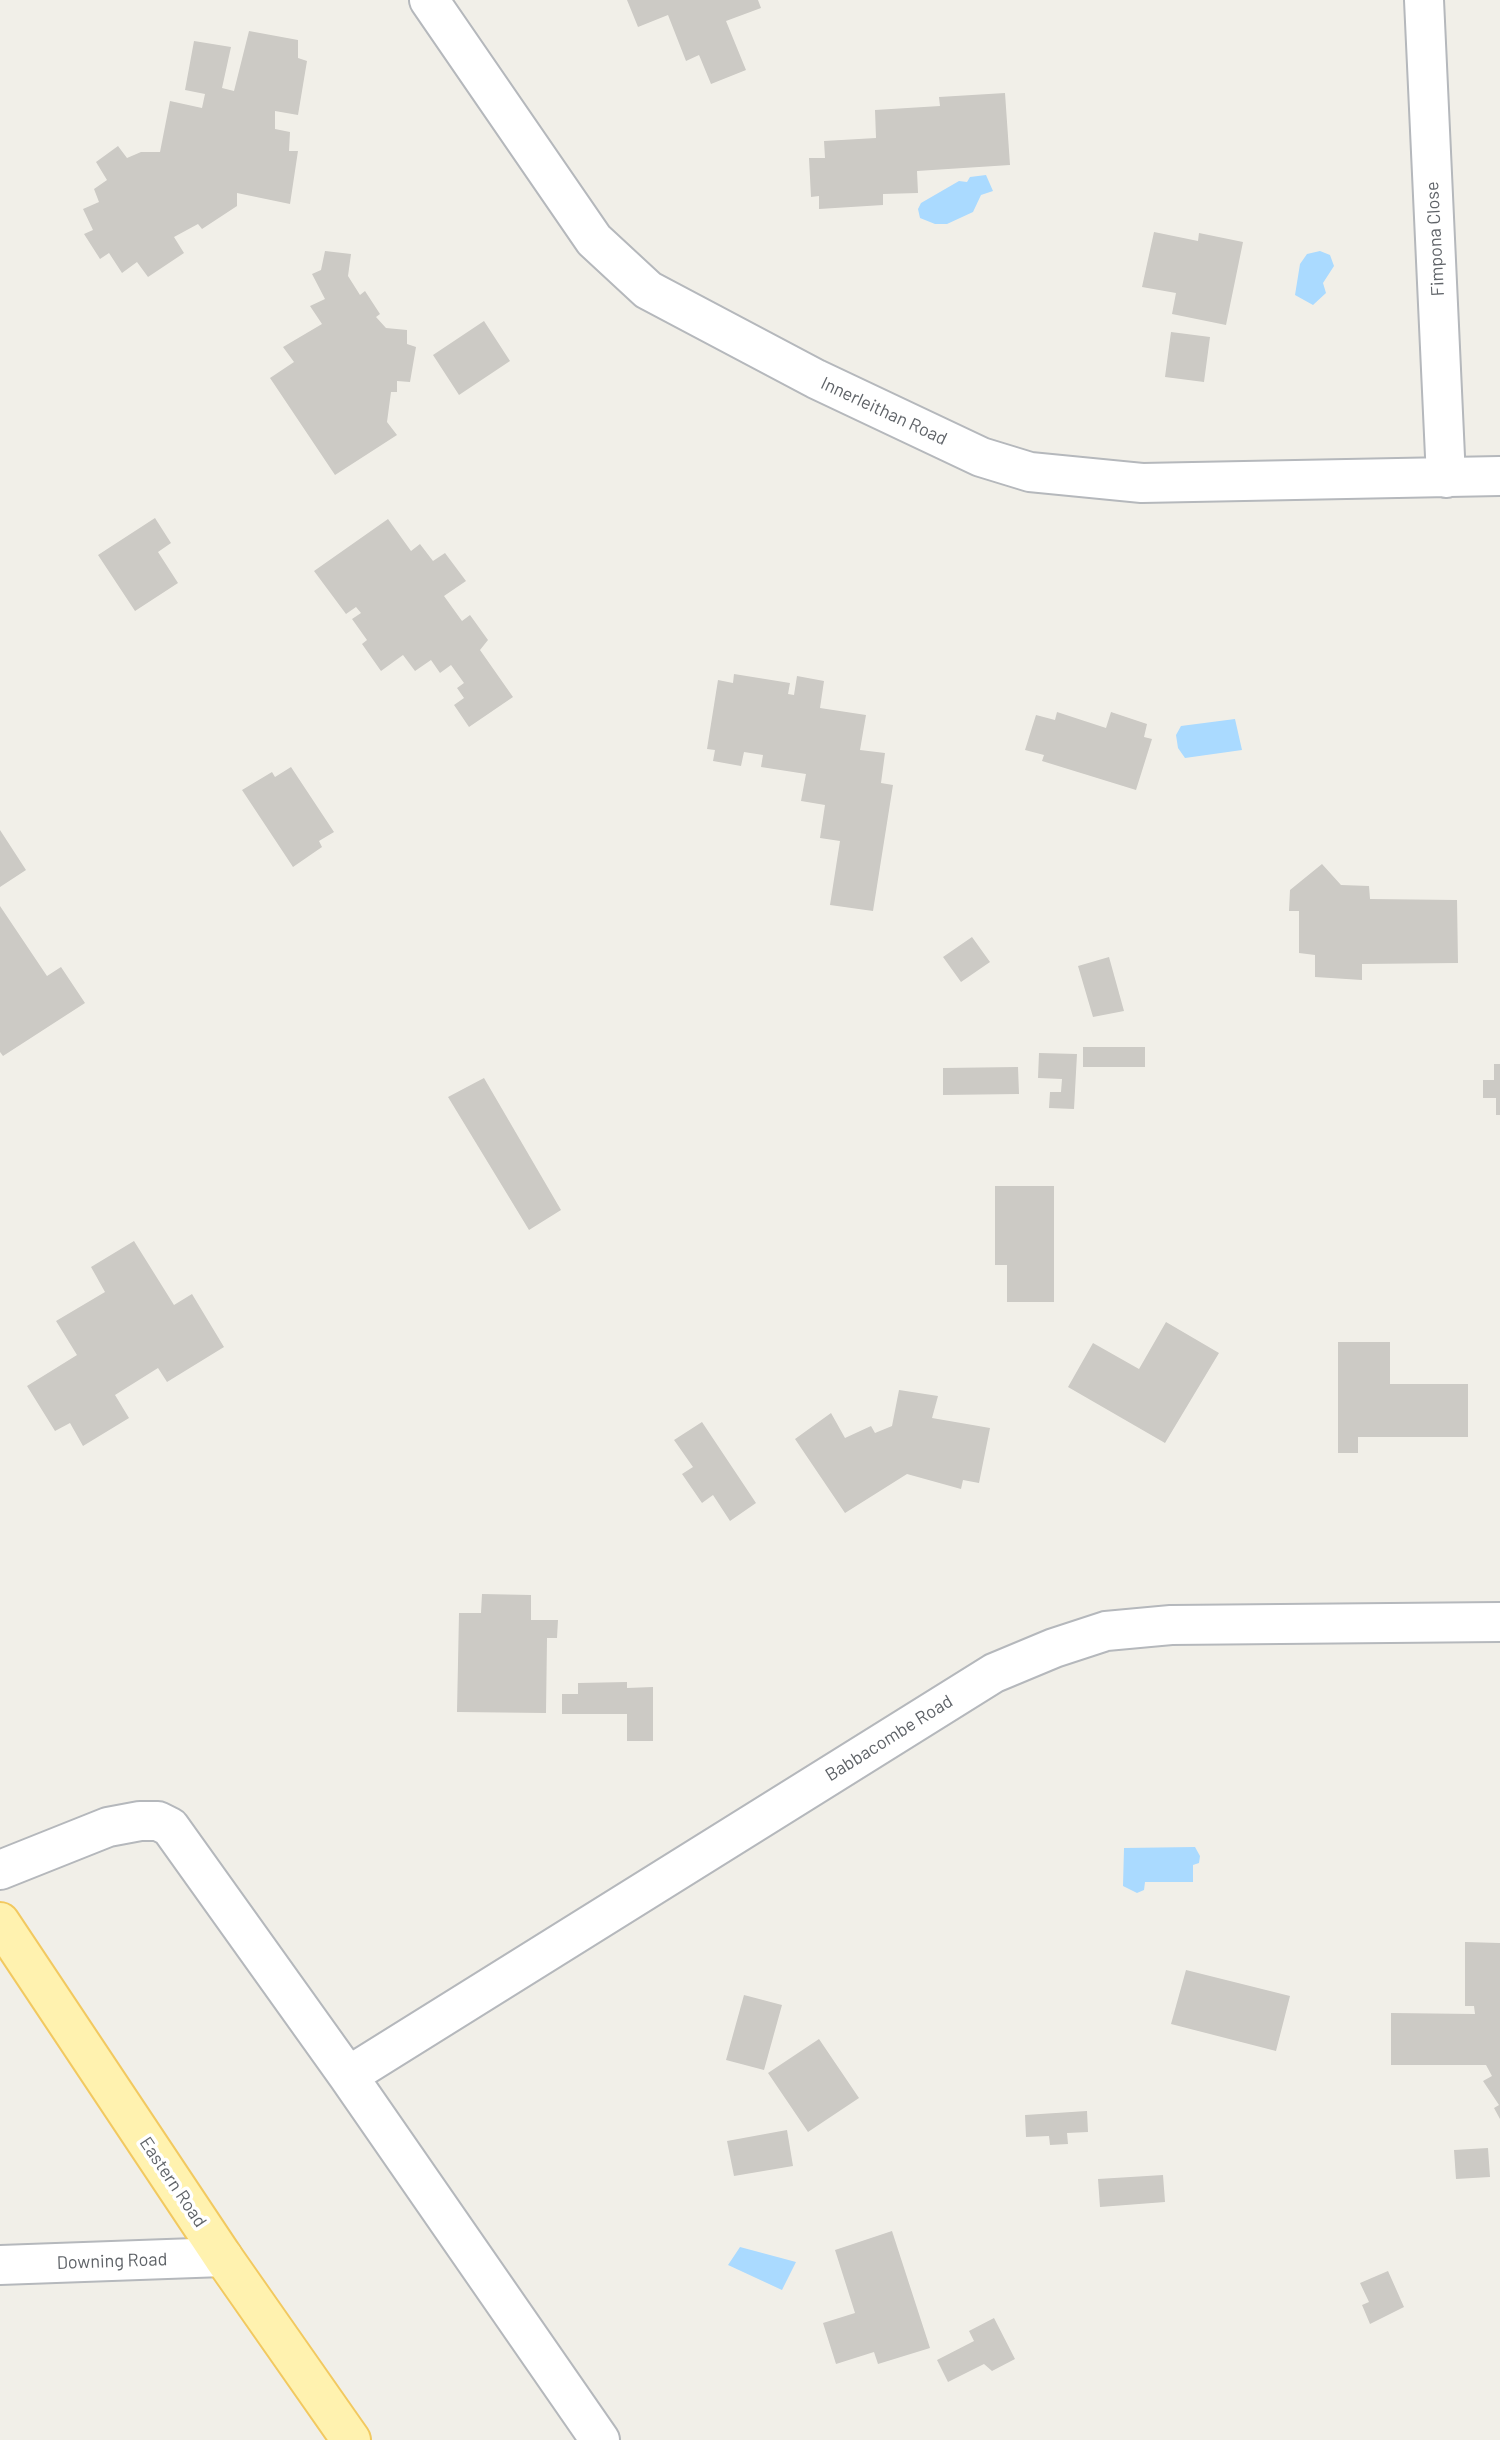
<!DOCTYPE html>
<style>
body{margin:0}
canvas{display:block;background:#f1efe8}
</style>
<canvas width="1500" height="2440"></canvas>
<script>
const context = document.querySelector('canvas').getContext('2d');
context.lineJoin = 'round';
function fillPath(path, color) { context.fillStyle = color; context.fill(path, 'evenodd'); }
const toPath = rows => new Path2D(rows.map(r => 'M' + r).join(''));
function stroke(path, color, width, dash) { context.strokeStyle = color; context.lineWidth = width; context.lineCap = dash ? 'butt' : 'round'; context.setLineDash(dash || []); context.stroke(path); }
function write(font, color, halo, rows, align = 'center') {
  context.font = font + ' Barlow,sans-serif'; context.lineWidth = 7; context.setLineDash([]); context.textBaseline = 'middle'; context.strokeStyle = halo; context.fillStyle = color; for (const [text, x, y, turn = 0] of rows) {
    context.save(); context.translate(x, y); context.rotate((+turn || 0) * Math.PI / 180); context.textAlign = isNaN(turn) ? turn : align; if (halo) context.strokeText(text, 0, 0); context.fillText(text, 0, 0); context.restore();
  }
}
const water = toPath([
 [986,175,993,191,981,195,973,212,947,224,935,224,920,218,918,209,921,203,959,181,967,182,970,177],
 [1320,251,1330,255,1334,266,1323,283,1326,293,1313,305,1295,295,1300,264,1307,254],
 [1235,719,1242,750,1185,758,1178,748,1176,735,1181,726],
 [1195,1847,1200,1856,1199,1863,1193,1865,1193,1882,1145,1882,1144,1890,1137,1893,1123,1886,1124,1848],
 [740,2247,796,2262,782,2290,728,2265]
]);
const building = toPath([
 [627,0,758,0,761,8,726,21,746,70,711,84,699,55,686,61,668,15,638,27],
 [249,31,298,40,298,58,307,61,298,115,275,111,275,129,290,132,289,151,298,151,290,204,237,193,237,206,202,229,198,224,174,237,184,253,148,277,137,262,122,273,109,253,100,259,84,234,93,230,83,209,99,202,94,189,107,180,96,162,118,146,127,158,141,152,160,152,170,101,202,108,205,94,185,90,194,41,231,47,222,88,234,91],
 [1005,93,1010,165,917,171,918,193,883,194,883,205,819,209,819,196,811,197,809,158,825,158,824,141,876,138,875,110,940,106,939,97],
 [1154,232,1198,241,1199,233,1243,242,1226,325,1172,314,1176,293,1142,287],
 [325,251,351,254,348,276,360,295,365,291,380,314,376,317,386,328,407,330,407,344,416,347,410,382,397,381,397,392,391,392,387,422,397,435,335,475,270,378,294,362,283,347,322,324,310,306,325,299,312,274,321,270],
 [484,321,510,361,459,395,433,355],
 [1171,332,1210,337,1204,382,1165,377],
 [155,518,171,543,158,552,178,583,135,611,98,555],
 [388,519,411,551,420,544,433,561,445,553,466,581,444,596,462,621,470,615,488,640,480,650,513,697,469,727,454,705,464,698,457,688,464,683,451,665,440,673,431,660,415,671,403,655,381,671,362,644,367,640,352,619,361,613,356,607,346,614,314,571],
 [734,674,790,683,788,694,794,695,797,676,824,681,820,708,866,715,860,750,885,753,881,783,893,785,873,911,830,905,840,841,820,838,825,805,801,801,806,774,761,767,763,755,744,752,741,766,713,761,715,750,707,749,718,680,733,683],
 [1057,712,1106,728,1111,712,1147,724,1144,737,1152,739,1136,790,1042,761,1044,755,1025,750,1036,715,1055,720],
 [291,767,334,832,319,841,322,847,293,867,242,790,272,772,275,777],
 [0,830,26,870,0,887],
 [1322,864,1341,885,1369,886,1370,899,1457,900,1458,963,1362,964,1362,980,1315,977,1315,955,1299,953,1299,911,1289,911,1290,890],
 [0,906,47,976,61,967,85,1003,3,1056,0,1052],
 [972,937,990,962,961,982,943,957],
 [1109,957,1124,1011,1093,1017,1078,966],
 [1083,1047,1145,1047,1145,1067,1083,1067],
 [1039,1053,1077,1054,1074,1109,1049,1108,1050,1092,1061,1092,1062,1079,1038,1078],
 [1494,1064,1500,1064,1500,1115,1496,1115,1496,1098,1483,1098,1483,1080,1494,1080],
 [1018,1067,1019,1094,943,1095,943,1068],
 [484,1078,561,1210,529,1230,448,1097],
 [995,1186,1054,1186,1054,1302,1007,1302,1007,1265,995,1265],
 [134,1241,174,1305,192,1294,224,1347,167,1382,158,1368,115,1395,129,1418,83,1446,70,1423,55,1431,27,1386,77,1355,56,1321,105,1292,91,1267],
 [1166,1322,1219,1353,1165,1443,1068,1387,1093,1343,1139,1369],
 [1338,1342,1390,1342,1390,1384,1468,1384,1468,1437,1358,1437,1358,1453,1338,1453],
 [899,1390,938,1396,932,1418,990,1428,979,1483,963,1480,961,1489,907,1474,845,1513,795,1439,831,1413,845,1438,871,1426,875,1433,892,1426],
 [702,1422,756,1503,730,1521,713,1495,702,1503,682,1474,693,1467,674,1440],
 [482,1594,531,1595,531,1620,558,1620,557,1638,547,1638,546,1713,457,1712,459,1613,481,1613],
 [627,1682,627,1688,653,1687,653,1741,627,1741,627,1714,562,1714,562,1694,578,1694,578,1683],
 [1465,1942,1500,1943,1500,2119,1494,2108,1499,2105,1483,2081,1492,2076,1486,2065,1391,2065,1391,2013,1475,2014,1474,2006,1465,2006],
 [1186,1970,1290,1996,1276,2051,1171,2024],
 [744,1995,782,2005,764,2070,726,2060],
 [819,2039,859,2098,808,2132,768,2073],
 [1087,2111,1088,2132,1067,2133,1068,2144,1050,2145,1049,2136,1026,2137,1025,2115],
 [787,2130,793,2166,734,2176,727,2141],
 [1488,2148,1490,2177,1456,2179,1454,2150],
 [1163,2175,1165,2202,1100,2207,1098,2179],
 [892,2231,930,2348,878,2364,874,2352,836,2364,823,2323,855,2313,835,2250],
 [1388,2271,1404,2307,1370,2324,1362,2305,1369,2302,1360,2283],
 [994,2318,1015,2359,992,2371,984,2364,948,2382,937,2360,974,2341,969,2331]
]);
const minor = toPath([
 [429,0,594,240,648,290,816,379,981,457,1030,472,1142,483,1500,476],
 [1424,0,1446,478],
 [0,1870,108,1827,140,1821,158,1821,170,1827,348,2076,600,2440],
 [348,2076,994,1673,1054,1648,1106,1631,1171,1625,1500,1622],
 [0,2265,223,2257]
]);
const major = toPath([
 [0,1922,223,2257,351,2440]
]);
const streetNames = [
 ["Fimpona Close",1435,239,-93],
 ["Innerleithan Road",884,411,25],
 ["Babbacombe Road",889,1738,-32],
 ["Eastern Road",173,2182,56],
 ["Downing Road",112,2261,-2]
];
fillPath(water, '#aadaff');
fillPath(building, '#cccac5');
stroke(minor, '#b5b8bc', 42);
stroke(major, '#f2c960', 42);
stroke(minor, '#fff', 38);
stroke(major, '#fff2af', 38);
write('18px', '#5f6368', '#fff', streetNames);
</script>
